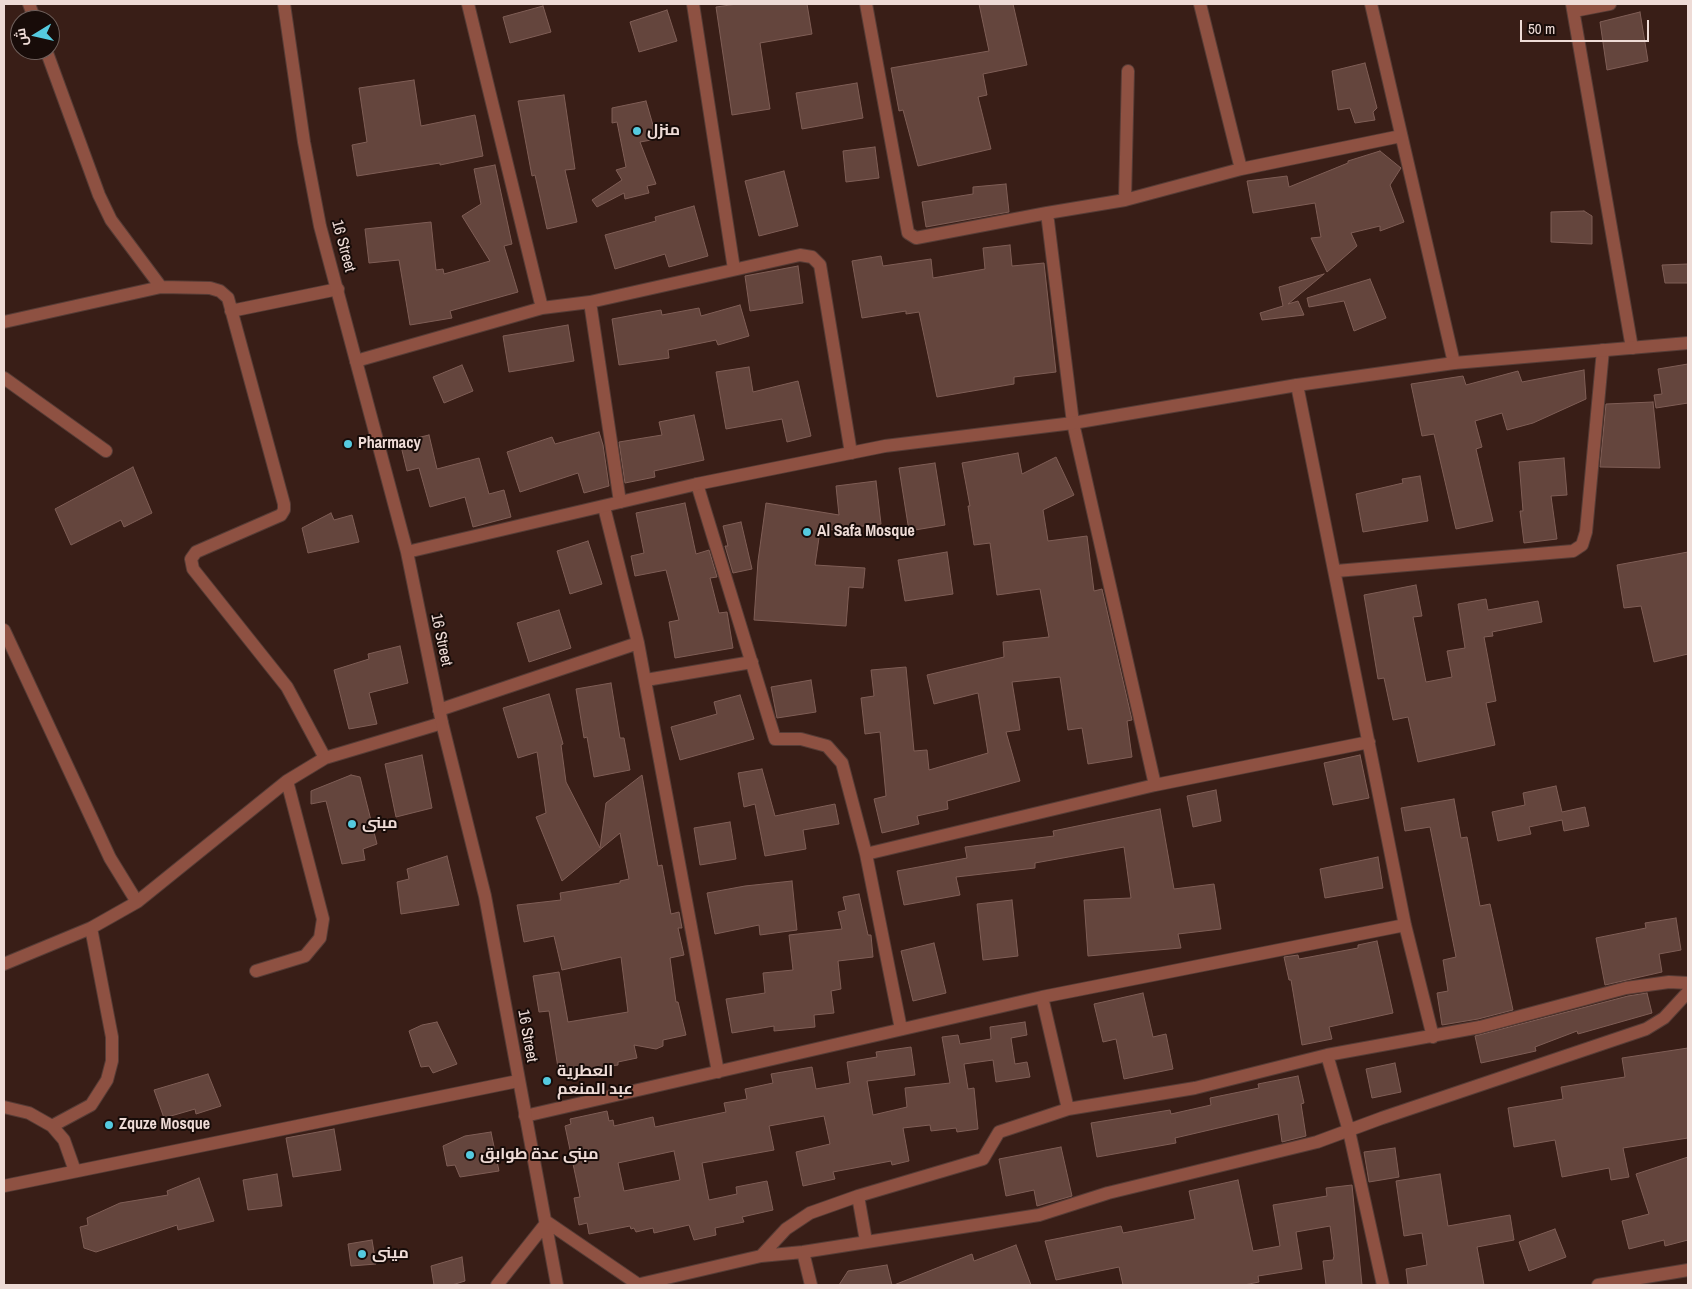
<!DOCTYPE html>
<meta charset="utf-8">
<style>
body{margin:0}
#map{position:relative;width:1692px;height:1289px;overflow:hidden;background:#391e17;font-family:"Archivo Narrow",Cairo,sans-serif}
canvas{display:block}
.frame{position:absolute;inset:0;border:5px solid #eedbd6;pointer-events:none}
.north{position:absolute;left:10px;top:10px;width:50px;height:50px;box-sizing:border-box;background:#180c09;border:1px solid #6e5f5b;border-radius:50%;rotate:261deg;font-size:14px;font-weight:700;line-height:20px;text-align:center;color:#eedbd6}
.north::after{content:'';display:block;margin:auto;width:18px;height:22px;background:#55cadf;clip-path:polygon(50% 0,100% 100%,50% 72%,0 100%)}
.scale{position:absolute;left:1520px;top:20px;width:129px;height:22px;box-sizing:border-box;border:2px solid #eedbd6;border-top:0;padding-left:6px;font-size:15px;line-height:18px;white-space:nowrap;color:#eedbd6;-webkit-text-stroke:4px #180c09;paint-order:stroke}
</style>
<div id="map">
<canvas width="1692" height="1289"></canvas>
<div class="frame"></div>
<div class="north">ش</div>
<div class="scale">50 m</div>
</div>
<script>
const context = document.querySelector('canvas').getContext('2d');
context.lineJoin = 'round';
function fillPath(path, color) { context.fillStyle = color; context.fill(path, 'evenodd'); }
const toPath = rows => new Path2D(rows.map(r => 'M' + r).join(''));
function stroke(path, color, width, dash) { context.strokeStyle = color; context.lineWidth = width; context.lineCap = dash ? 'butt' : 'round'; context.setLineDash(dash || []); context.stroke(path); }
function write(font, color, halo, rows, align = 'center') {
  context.font = font + ' "Archivo Narrow",Cairo,sans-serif'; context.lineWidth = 4; context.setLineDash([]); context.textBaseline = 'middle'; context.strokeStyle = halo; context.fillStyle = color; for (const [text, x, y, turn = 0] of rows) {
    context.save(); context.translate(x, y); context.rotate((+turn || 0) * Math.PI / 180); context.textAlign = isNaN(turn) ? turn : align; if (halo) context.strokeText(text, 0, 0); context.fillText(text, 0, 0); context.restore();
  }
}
const building = toPath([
 [737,4,807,4,812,34,760,43,770,109,732,115,716,7,737,4],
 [979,4,1013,4,1027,65,983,74,987,95,978,97,991,149,918,166,903,110,899,111,891,68,989,51,979,4],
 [543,6,551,32,510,43,503,17,543,6],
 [667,10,677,41,639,52,630,22,667,10],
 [1640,12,1648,61,1607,70,1600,22,1640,12],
 [1365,63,1377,108,1373,112,1375,120,1355,123,1350,108,1338,110,1332,71,1365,63],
 [414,80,421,126,475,115,483,156,440,165,440,163,357,176,352,145,367,142,359,88,414,80],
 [857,83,863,118,802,129,796,93,857,83],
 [564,95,575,169,565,170,577,222,547,229,535,175,532,176,518,101,564,95],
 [646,101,657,139,640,142,656,184,647,186,649,193,625,199,624,193,597,207,592,200,622,180,616,170,626,167,617,122,612,123,612,108,646,101],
 [875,147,879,178,846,182,843,151,875,147],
 [1380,151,1401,168,1390,185,1404,222,1380,231,1380,226,1351,233,1357,246,1327,272,1311,238,1321,237,1315,203,1253,213,1247,181,1287,176,1289,187,1348,163,1348,161,1380,151],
 [495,165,512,244,504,246,518,292,450,311,452,318,410,325,399,260,369,263,365,229,431,222,436,270,443,269,444,274,490,261,462,216,481,204,474,169,495,165],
 [784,171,798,226,759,236,745,181,784,171],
 [1006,184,1009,212,926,227,922,202,973,194,973,187,1006,184],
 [694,206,708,256,669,267,665,254,615,269,605,235,656,221,655,217,694,206],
 [1584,211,1592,216,1592,244,1551,242,1551,212,1584,211],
 [1010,245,1012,266,1044,263,1056,372,1014,377,1014,384,937,397,919,312,906,314,906,311,862,318,852,261,881,256,883,266,931,259,933,278,985,269,983,248,1010,245],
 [1688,264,1688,283,1665,283,1662,265,1688,264],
 [798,266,803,303,750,311,745,276,798,266],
 [1324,274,1288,304,1298,301,1304,315,1262,320,1260,313,1283,306,1279,287,1324,274],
 [1370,279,1386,318,1354,331,1344,301,1309,307,1307,298,1370,279],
 [740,305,749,336,718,345,716,340,668,350,669,358,619,365,612,319,661,310,662,315,699,308,701,316,740,305],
 [568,325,574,361,509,372,503,336,568,325],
 [1688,364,1688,403,1656,408,1654,395,1662,394,1658,369,1688,364],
 [462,365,473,391,444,403,433,377,462,365],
 [749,367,753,392,798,381,811,436,787,442,782,419,726,429,716,372,749,367],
 [1584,370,1586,399,1533,423,1507,430,1502,413,1475,421,1482,447,1476,449,1493,521,1456,529,1434,434,1422,436,1411,384,1463,376,1466,385,1518,371,1522,382,1584,370],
 [1653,402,1660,468,1600,467,1606,404,1653,402],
 [694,415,704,460,654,471,655,477,625,483,619,442,662,435,659,422,694,415],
 [599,432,603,445,609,486,584,493,578,473,520,492,507,452,552,437,555,444,599,432],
 [429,435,437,469,479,458,489,494,504,490,511,517,473,527,465,497,430,507,419,468,407,471,400,442,429,435],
 [1018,453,1022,474,1056,457,1074,495,1043,510,1048,541,1087,536,1094,591,1102,589,1132,720,1127,721,1132,757,1088,764,1082,728,1068,730,1060,677,1012,682,1020,730,1006,732,1020,781,947,801,948,809,917,816,919,824,882,833,874,799,886,796,880,732,865,734,861,698,874,696,871,670,906,667,914,751,927,750,929,770,988,753,978,693,934,704,927,675,1004,657,1003,642,1049,637,1040,589,997,595,990,543,974,545,968,506,970,506,962,463,1018,453],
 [1564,458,1567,495,1551,496,1557,539,1524,543,1520,511,1523,511,1519,462,1564,458],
 [935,463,945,525,909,531,899,468,935,463],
 [133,467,152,513,124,527,121,520,71,545,55,509,133,467],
 [1420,476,1428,521,1363,532,1356,494,1403,483,1402,479,1420,476],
 [876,481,881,524,820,531,815,565,865,568,863,588,849,587,846,626,754,620,758,561,766,503,839,515,836,486,876,481],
 [685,503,696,554,709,550,717,577,710,578,719,613,727,612,733,648,675,658,669,622,679,620,666,570,635,576,631,556,644,553,636,513,685,503],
 [331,513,334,520,352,515,359,542,308,553,302,528,331,513],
 [741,522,752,569,733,573,725,546,728,546,723,526,741,522],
 [588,541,602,584,570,594,557,551,588,541],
 [947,552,953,594,905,601,898,560,947,552],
 [1688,552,1688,654,1654,662,1641,606,1624,608,1617,565,1688,552],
 [1416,585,1422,616,1413,617,1426,682,1452,677,1447,651,1465,648,1458,604,1486,599,1488,610,1538,601,1542,622,1492,632,1493,636,1484,637,1496,701,1486,703,1495,745,1418,762,1408,717,1393,720,1384,678,1378,679,1364,595,1416,585],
 [559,610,571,648,529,662,517,623,559,610],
 [400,646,408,683,369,693,377,724,349,729,334,670,369,659,368,654,400,646],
 [811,680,816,712,777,718,771,687,811,680],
 [611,683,620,738,624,738,630,770,594,777,587,737,584,738,576,689,611,683],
 [549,694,563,744,561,745,566,782,600,848,606,803,642,775,658,866,662,865,671,914,679,912,682,928,678,928,684,955,670,958,676,1002,678,1002,686,1035,663,1040,663,1046,656,1049,634,1045,637,1058,618,1062,618,1065,559,1074,549,1011,539,1012,533,976,559,972,568,1022,628,1012,621,957,562,970,554,936,524,942,517,905,561,900,560,893,620,883,620,881,629,879,620,833,562,881,536,817,546,813,537,752,518,758,503,708,549,694],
 [740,695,754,739,680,760,671,727,717,714,714,702,740,695],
 [422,755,432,808,396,817,385,764,422,755],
 [1360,755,1369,798,1333,805,1324,763,1360,755],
 [762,769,775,816,835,804,839,824,803,830,806,849,765,856,755,804,744,807,738,773,762,769],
 [351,775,360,777,377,844,363,849,365,860,342,864,326,801,311,804,311,791,351,775],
 [1556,786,1562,812,1585,807,1589,826,1564,831,1562,820,1529,827,1531,834,1498,841,1492,812,1525,805,1523,793,1556,786],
 [1216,790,1221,821,1193,827,1187,796,1216,790],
 [1454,799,1461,838,1467,837,1480,906,1490,904,1513,1010,1478,1019,1442,1025,1437,993,1448,991,1443,960,1456,957,1430,827,1405,831,1401,808,1454,799],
 [1160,809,1174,889,1214,884,1221,929,1178,934,1181,948,1088,956,1084,900,1131,898,1124,847,1035,863,1035,868,956,877,960,895,904,905,897,871,967,858,965,847,1054,836,1053,831,1160,809],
 [730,822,736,859,700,865,694,828,730,822],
 [447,856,459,905,401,914,397,882,409,879,407,869,447,856],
 [1378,857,1383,888,1325,898,1320,869,1378,857],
 [792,881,797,930,760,935,759,925,715,934,707,893,745,886,792,881],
 [859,894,868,935,871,935,873,957,838,961,841,989,831,991,834,1013,814,1015,815,1027,774,1031,774,1026,732,1033,726,999,765,993,763,973,793,970,789,935,842,929,838,912,846,910,843,897,859,894],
 [1012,900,1018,956,983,960,977,904,1012,900],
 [1676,918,1681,950,1659,954,1662,972,1605,985,1596,938,1646,928,1645,923,1676,918],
 [1377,941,1393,1013,1329,1027,1332,1039,1302,1045,1291,980,1289,980,1284,957,1298,955,1299,959,1358,948,1358,945,1377,941],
 [934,943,946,993,913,1001,901,951,934,943],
 [1143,993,1153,1037,1166,1034,1173,1069,1124,1079,1116,1039,1103,1042,1094,1004,1143,993],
 [1647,993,1652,1013,1578,1034,1577,1031,1535,1047,1536,1051,1481,1063,1475,1036,1628,996,1647,993],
 [437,1022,457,1064,433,1073,429,1066,421,1067,409,1031,422,1025,437,1022],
 [1025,1022,1027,1035,1011,1038,1015,1064,1027,1062,1030,1077,996,1082,993,1060,964,1064,968,1089,974,1088,978,1129,957,1132,956,1128,931,1131,930,1125,903,1128,909,1161,892,1165,891,1161,833,1172,835,1179,803,1186,796,1152,830,1144,824,1116,769,1126,774,1150,702,1163,709,1200,737,1194,736,1187,767,1181,773,1210,742,1217,744,1222,715,1228,716,1235,694,1240,689,1225,654,1233,653,1228,636,1232,634,1228,631,1229,630,1226,589,1234,587,1223,579,1225,574,1198,580,1197,565,1126,571,1124,570,1119,607,1111,609,1121,613,1120,614,1126,653,1117,655,1127,726,1112,724,1103,747,1099,745,1089,773,1083,771,1074,812,1067,816,1089,850,1083,847,1062,877,1057,876,1052,911,1047,915,1075,867,1081,873,1115,907,1107,905,1088,950,1083,942,1037,958,1035,960,1044,991,1039,990,1027,1025,1022],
 [674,1151,680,1180,624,1191,618,1163,674,1151],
 [1688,1048,1688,1138,1623,1148,1629,1177,1611,1180,1609,1168,1562,1177,1555,1140,1514,1147,1508,1108,1563,1099,1561,1087,1625,1077,1622,1058,1688,1048],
 [1395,1063,1401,1092,1372,1098,1366,1069,1395,1063],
 [208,1074,221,1106,196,1114,195,1109,164,1118,154,1090,208,1074],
 [1298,1076,1304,1103,1301,1104,1306,1136,1282,1142,1278,1114,1175,1138,1176,1143,1097,1157,1091,1123,1170,1110,1171,1114,1211,1105,1210,1098,1259,1088,1258,1084,1298,1076],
 [334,1129,341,1170,293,1177,286,1138,334,1129],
 [491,1132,499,1171,460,1177,455,1165,447,1166,443,1146,465,1136,491,1132],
 [1061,1147,1072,1196,1037,1206,1034,1190,1006,1196,999,1159,1061,1147],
 [1395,1148,1399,1177,1369,1182,1364,1152,1395,1148],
 [1688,1157,1688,1240,1665,1246,1664,1240,1629,1249,1622,1221,1649,1214,1636,1174,1688,1157],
 [277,1174,282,1206,248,1210,243,1180,277,1174],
 [1440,1174,1448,1226,1510,1215,1514,1240,1477,1247,1484,1285,1408,1285,1406,1269,1427,1265,1422,1233,1404,1236,1396,1181,1440,1174],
 [199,1178,214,1221,178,1230,177,1225,96,1252,84,1248,80,1227,88,1225,87,1218,120,1203,168,1195,167,1191,199,1178],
 [1238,1180,1253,1251,1280,1246,1273,1205,1327,1196,1326,1188,1352,1185,1362,1285,1326,1285,1323,1261,1333,1260,1334,1256,1330,1226,1296,1232,1302,1269,1258,1276,1259,1282,1244,1285,1123,1285,1119,1267,1056,1280,1045,1241,1121,1226,1123,1233,1195,1219,1189,1191,1238,1180],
 [1555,1229,1566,1257,1529,1271,1519,1242,1555,1229],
 [372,1240,376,1264,351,1266,348,1244,372,1240],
 [1016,1245,1031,1285,894,1285,972,1254,974,1261,1016,1245],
 [462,1257,465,1281,452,1285,434,1285,431,1266,462,1257],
 [887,1265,892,1285,839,1285,848,1271,887,1265]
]);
const minor = toPath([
 [29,4,35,20],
 [468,4,542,308,590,302,620,502],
 [693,4,734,269],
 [866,4,908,233,916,238,1047,213],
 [1200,4,1241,169,1401,136],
 [1371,4,1454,363],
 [1572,4,1632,348],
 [1574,11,1610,4],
 [46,50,99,195,111,220,161,287,210,288,220,291,228,298,284,504,284,510,281,515,196,552,191,559,193,569,287,687,325,758],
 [1128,71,1125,200,1047,213,1073,423,1155,785],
 [1125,200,1241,169],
 [590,302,800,255,812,257,820,265,851,453],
 [231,311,338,289],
 [4,322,161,287],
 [356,361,542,308],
 [4,378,106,451],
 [1297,385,1405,925,1433,1037],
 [697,484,775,739,801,739,827,746,842,763,866,854,901,1029],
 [604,507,638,643,718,1072],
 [1336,571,1573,551,1582,545,1586,532,1603,350],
 [4,630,110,858,137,902],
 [646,680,752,662],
 [439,710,638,643],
 [866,854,1155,785,1369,742],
 [4,964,91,928,137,902,287,781,325,758,442,723],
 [256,971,305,956,320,938,323,919,287,781],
 [1042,997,1405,925],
 [1327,1055,1349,1131,1383,1285],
 [4,1107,29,1113,52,1126,64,1140,75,1171],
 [525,1116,1042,997,1068,1109],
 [52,1126,91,1105,107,1080,112,1061,112,1037,91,928],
 [4,1186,518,1081],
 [858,1196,866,1241],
 [803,1252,811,1285],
 [761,1256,786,1229,810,1213,858,1196,983,1159,999,1132,1068,1109,1195,1088,1327,1055,1480,1027,1626,988,1669,982,1688,983],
 [636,1285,761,1256,803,1252,1039,1215,1108,1193,1317,1142,1382,1118,1646,1029,1664,1018,1688,992],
 [1598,1285,1688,1270]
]);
const tertiary = toPath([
 [284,4,304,142,320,226,407,552,442,723,485,896,557,1285],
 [407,552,697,484,885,446,1073,423,1297,385,1454,363,1688,343],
 [497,1285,547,1222,639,1285]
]);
const markers = [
 [637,131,5,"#55cadf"],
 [348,444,5,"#55cadf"],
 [807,532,5,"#55cadf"],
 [352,824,5,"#55cadf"],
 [547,1081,5,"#55cadf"],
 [109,1125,5,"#55cadf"],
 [470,1155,5,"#55cadf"],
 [362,1254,5,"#55cadf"]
];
const poiNames = [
 ["منزل",647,131],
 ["Pharmacy",358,444],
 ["Al Safa Mosque",817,532],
 ["مبنى",362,824],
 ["العطرية",557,1072],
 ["عبد المنعم",557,1090],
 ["Zquze Mosque",119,1125],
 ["مبنى عدة طوابق",480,1155],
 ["مينى",372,1254]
];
const streetNames = [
 ["16 Street",343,246,75],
 ["16 Street",441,640,78],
 ["16 Street",527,1036,80]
];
fillPath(building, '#64453d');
stroke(building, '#7f5e56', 1);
stroke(minor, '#563c36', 14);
stroke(tertiary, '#563c36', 14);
stroke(minor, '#8e5142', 12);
stroke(tertiary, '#8e5142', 12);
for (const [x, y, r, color] of markers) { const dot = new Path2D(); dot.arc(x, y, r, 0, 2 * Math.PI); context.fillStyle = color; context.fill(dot); stroke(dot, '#180c09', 2); }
write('bold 16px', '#eedbd6', '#180c09', poiNames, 'left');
write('16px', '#eedbd6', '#180c09', streetNames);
</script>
